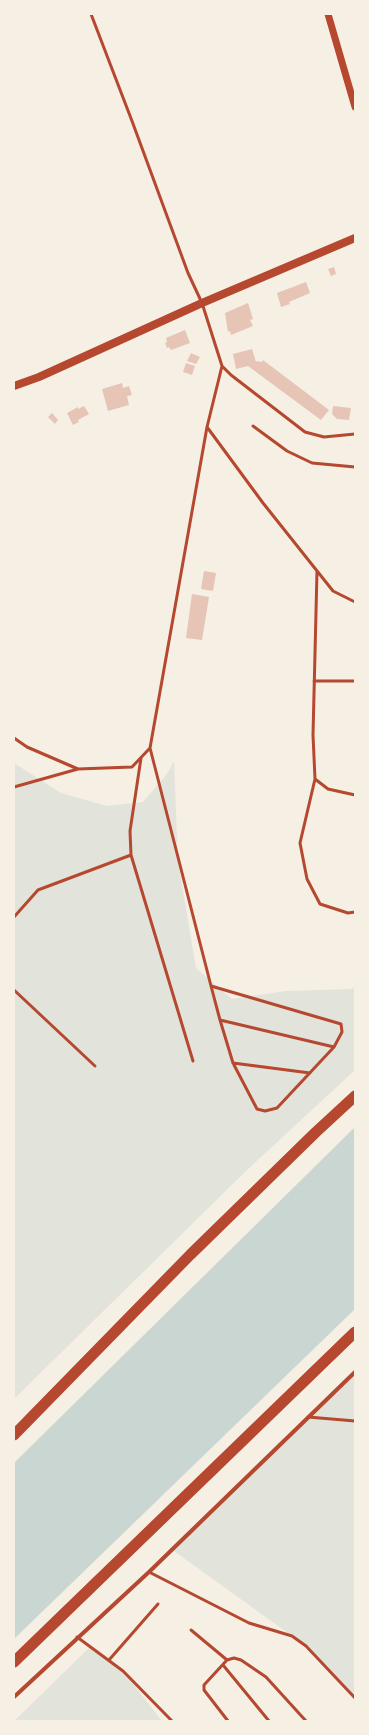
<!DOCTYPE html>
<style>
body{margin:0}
#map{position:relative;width:369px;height:1735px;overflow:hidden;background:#f6efe4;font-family:"DejaVu Sans",sans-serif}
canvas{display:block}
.frame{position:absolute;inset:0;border:15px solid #f6efe4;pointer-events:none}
</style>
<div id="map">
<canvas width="369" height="1735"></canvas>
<div class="frame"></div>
</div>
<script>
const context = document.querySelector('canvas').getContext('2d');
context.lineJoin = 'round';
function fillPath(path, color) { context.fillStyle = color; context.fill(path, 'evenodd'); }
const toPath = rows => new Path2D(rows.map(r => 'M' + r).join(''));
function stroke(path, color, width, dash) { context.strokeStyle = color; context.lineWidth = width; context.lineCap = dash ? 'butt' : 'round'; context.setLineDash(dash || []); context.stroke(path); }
const green = toPath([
 [174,761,178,861,196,968,232,999,286,991,352,989,355,987,355,1070,246,1171,14,1399,14,763,61,793,107,806,143,802,167,774],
 [355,1372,355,1698,306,1646,171,1549],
 [90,1647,123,1671,162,1721,14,1721]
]);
const water = toPath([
 [355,1127,355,1309,14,1639,14,1463]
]);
const building = toPath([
 [334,267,336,274,331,276,328,269],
 [306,282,310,293,289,302,290,304,281,307,277,293],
 [248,303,253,319,250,320,253,326,231,335,230,331,228,332,225,313],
 [185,330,190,343,171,350,169,347,167,348,165,343,167,342,166,338],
 [252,349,256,362,257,361,262,362,263,360,329,410,321,420,248,366,236,369,233,354],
 [191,353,200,357,196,364,187,361],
 [186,363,195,366,192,375,183,372],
 [122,383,123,388,129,386,132,395,127,396,129,405,108,411,102,389],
 [84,406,89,414,78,420,79,422,73,425,67,413,78,407,78,409],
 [333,406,351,408,349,420,337,419,332,414],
 [52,413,58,420,55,424,48,417],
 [204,571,216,573,213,591,201,589],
 [192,594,209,597,202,640,186,638]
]);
const service = toPath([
 [222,366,231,375,305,432,324,437,355,434],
 [253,426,287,451,312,463,355,467],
 [207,427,263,503,333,591,355,602],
 [317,571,313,735,315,779,328,789,355,795],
 [314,681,355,681],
 [14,738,27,747,78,769,132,767,150,748,207,427,222,366,202,303,188,273,132,121,91,14],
 [150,748,211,986,220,1020,233,1063,257,1109,265,1111,277,1108,334,1047,342,1032,341,1024,211,986],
 [141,758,130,831,131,855,193,1061],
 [315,779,300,843,307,879,320,904,348,913,355,912],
 [14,787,78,769],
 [14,917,38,890,131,855],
 [14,990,95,1066],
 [220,1020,334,1047],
 [233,1063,310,1073],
 [308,1417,355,1421],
 [149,1572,249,1623,292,1636,306,1646,355,1698],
 [191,1630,227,1660],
 [77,1637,123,1671,172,1721],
 [109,1660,158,1604],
 [223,1665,269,1721],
 [228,1721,204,1690,204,1685,227,1660,234,1658,241,1660,266,1677,306,1721]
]);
const minor = toPath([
 [14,1697,149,1572,355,1372]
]);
const tertiary = toPath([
 [328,14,355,107]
]);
const secondary = toPath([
 [14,386,39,377,202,303,355,238]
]);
const trunk = toPath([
 [14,1435,190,1255,316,1132,355,1096],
 [14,1662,355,1332]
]);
fillPath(green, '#e2e4dc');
fillPath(water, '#c9d6d2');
fillPath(building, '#e6c5b7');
stroke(service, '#b5482f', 3);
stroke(minor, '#b5482f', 4);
stroke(tertiary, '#b5482f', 7);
stroke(secondary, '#b5482f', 8);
stroke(trunk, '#b5482f', 11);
</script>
